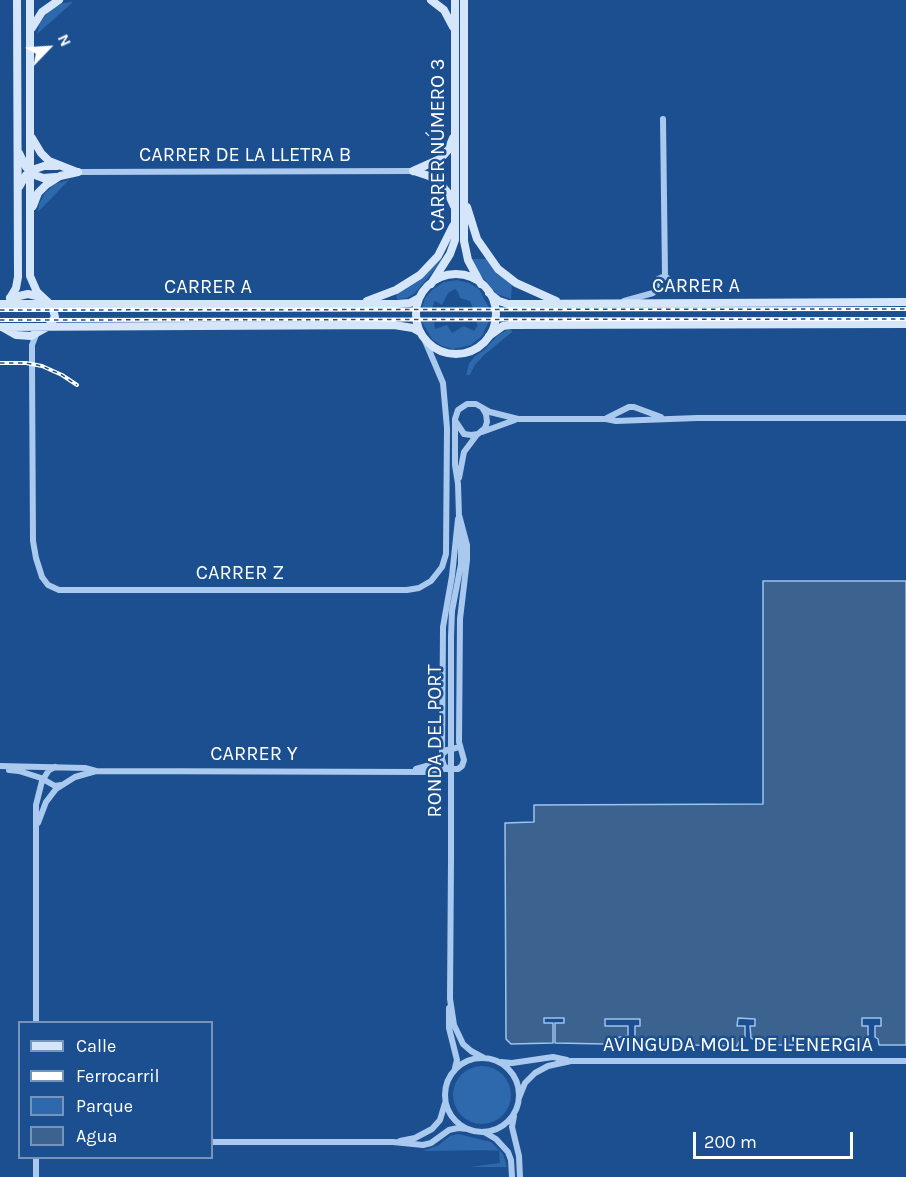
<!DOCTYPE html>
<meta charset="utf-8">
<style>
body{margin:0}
#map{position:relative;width:906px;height:1177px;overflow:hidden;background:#1b4f8f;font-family:Karla,sans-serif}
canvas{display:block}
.legend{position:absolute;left:18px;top:1021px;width:195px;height:138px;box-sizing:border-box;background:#1b4f8f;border:2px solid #7695bc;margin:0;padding:8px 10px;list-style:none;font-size:18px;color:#fff}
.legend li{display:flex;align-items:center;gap:12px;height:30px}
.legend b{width:30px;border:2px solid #7695bc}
.north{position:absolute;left:18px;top:18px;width:60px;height:60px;-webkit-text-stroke:4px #1b4f8f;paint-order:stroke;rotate:65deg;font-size:16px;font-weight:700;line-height:24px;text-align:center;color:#fff}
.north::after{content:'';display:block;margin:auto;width:21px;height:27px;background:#fff;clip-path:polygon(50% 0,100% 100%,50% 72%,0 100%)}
.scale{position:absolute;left:693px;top:1132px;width:160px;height:27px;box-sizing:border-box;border:3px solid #fff;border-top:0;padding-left:8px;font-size:18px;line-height:21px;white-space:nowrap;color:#fff;-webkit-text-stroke:4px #1b4f8f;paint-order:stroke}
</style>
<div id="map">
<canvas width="906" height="1177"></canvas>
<ul class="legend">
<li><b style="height:8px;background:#d6e6fa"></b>Calle</li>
<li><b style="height:8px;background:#fff"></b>Ferrocarril</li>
<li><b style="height:16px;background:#2e69ad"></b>Parque</li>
<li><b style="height:16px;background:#3c6290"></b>Agua</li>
</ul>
<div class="north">N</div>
<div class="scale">200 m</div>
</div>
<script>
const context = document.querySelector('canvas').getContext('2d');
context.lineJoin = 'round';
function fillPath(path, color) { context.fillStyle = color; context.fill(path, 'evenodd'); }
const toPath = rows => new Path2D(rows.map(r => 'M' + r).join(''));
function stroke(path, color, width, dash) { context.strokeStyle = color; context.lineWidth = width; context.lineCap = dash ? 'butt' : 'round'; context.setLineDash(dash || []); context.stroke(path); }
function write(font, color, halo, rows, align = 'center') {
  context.font = font + ' Karla,sans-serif'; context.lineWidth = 5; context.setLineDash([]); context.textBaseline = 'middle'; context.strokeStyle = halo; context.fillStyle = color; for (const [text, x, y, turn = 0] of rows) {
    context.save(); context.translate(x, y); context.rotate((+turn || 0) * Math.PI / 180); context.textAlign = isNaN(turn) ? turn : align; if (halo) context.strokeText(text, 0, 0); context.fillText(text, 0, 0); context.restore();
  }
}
const green = toPath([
 [72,2,72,3,37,34,40,23,49,11,63,3],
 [69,180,38,212,39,204,45,193,55,184],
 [438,259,443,260,415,293,407,298,397,299,396,292],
 [471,259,487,259,512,283,511,299,497,294,479,273],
 [457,280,469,283,479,289,489,308,473,308,470,301,460,298,458,292,455,289,448,293,442,305,435,301,432,308,422,308,425,298,432,290,444,282],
 [475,321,489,321,482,336,471,345,453,349,442,346,432,339,422,322,434,322,435,329,447,325,452,333,464,326,474,331,478,325],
 [511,328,512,332,484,355,474,366,470,375,466,375,469,364,475,356,484,350,498,335],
 '453 1095a29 29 0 1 1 58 0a29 29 0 1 1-58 0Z',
 [458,1134,491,1142,503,1154,507,1167,470,1167,500,1163,499,1150,423,1151,439,1145,450,1136]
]);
const water = toPath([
 [763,581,906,581,906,1045,879,1045,878,1039,875,1037,875,1026,881,1026,881,1018,862,1018,862,1026,868,1026,868,1036,865,1038,864,1045,763,1045,751,1038,750,1026,755,1026,755,1019,738,1018,737,1026,745,1026,745,1037,741,1038,737,1046,641,1044,635,1039,635,1026,640,1026,640,1019,605,1019,605,1026,628,1026,628,1036,613,1038,605,1044,555,1043,555,1023,564,1023,564,1018,544,1018,544,1023,553,1023,553,1043,511,1044,506,1039,505,823,534,822,534,805,763,804,763,581]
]);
const street = toPath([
 [663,119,665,276],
 [78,172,413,171],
 [665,276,671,281,672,288],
 [624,301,653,293,657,289,658,279,665,276],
 [36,335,32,345,32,364,33,541,36,558,42,577,48,585,59,590,407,590,419,588,431,581,442,567,446,554,447,428,443,383,423,336],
 [607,418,629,407,634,407,661,417],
 [456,422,464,434,471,435,478,434,485,428,487,422,486,414,483,409],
 [482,432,515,420],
 [459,478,464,452,476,436],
 [459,517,458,484,455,465,455,419,458,410,467,404,476,404,490,412,518,419,606,419,616,421,697,418,906,418],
 [451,637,452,611,461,564,461,533],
 [0,766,85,768,96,771,425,772,442,769,458,769,462,766,464,760,459,742,460,619,467,560,467,545,459,515],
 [416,769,430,765,447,750,456,748],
 [448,769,444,766,442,759,443,627,452,576,458,519],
 [9,770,19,771,41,778,55,786,61,785],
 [38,823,46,802,56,789,75,777,96,771],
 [451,860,450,999,454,1025,463,1044,471,1051,484,1058],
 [449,1008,449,1028,457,1060,455,1068],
 [36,1022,36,805,42,781,49,770,55,767],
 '445 1095a37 37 0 1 1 74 0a37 37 0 1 1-74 0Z',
 [501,1062,512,1063,553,1057,567,1060],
 [519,1098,525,1083,535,1073,548,1066,571,1061,906,1061],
 [514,1116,512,1127,519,1156,520,1177],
 [484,1132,496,1139,508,1152,511,1160,512,1177],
 [400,1141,415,1138,432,1129,440,1120,445,1103],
 [212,1142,393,1142,423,1145,431,1143,449,1130,458,1128,468,1129],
 [36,1158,36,1177]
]);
const secondary = toPath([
 [431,0,444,10,453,27],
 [464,0,464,241,468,260,481,284],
 [32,28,42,12,59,0],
 [32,138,41,153,49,161,77,172],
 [19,153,26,167,35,175,43,178,56,177],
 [413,171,440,159,448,150,453,138],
 [414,171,429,176,439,182,448,193,454,206],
 [19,187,26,175,35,169,44,166,57,166],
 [33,206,38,193,46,185,60,176,78,172],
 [467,207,477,239,498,269,516,283,556,301],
 '416 314a40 40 0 1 1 80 0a40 40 0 1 1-80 0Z',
 [431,284,450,254,455,240,455,0],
 [489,293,499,301,508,304,906,302],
 [10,298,16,288,18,277,17,0],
 [10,298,28,294,41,297],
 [367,301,396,290,420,275,438,256,453,226],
 [0,304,397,304,410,303,419,298],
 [0,327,394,325,413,328,420,332],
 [2,327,16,335,31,336,49,326,55,317,52,306,37,292,30,276,30,0],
 [489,336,503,326,510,325,906,324]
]);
const rail = toPath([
 [0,310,906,309],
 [0,320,906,319],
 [0,363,26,363,42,366,62,375,77,385]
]);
const streetBridge = toPath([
 [451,860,451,637]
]);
const streetNames = [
 ["CARRER NÚMERO 3",438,145,-90],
 ["CARRER DE LA LLETRA B",245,155],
 ["CARRER A",696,286],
 ["CARRER A",208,287],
 ["CARRER Z",240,573],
 ["RONDA DEL PORT",435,741,-90],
 ["CARRER Y",254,754],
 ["AVINGUDA MOLL DE L'ENERGIA",738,1045]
];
fillPath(green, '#2e69ad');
fillPath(water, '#3c6290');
stroke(water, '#9cc4f0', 1.5);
stroke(street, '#a9c9ee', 6);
stroke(secondary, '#d6e6fa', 8);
stroke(rail, '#fff', 4);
stroke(rail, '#1b4f8f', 1.5, [4.5]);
stroke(streetBridge, '#a9c9ee', 6);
write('20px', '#fff', '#1b4f8f', streetNames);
</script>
